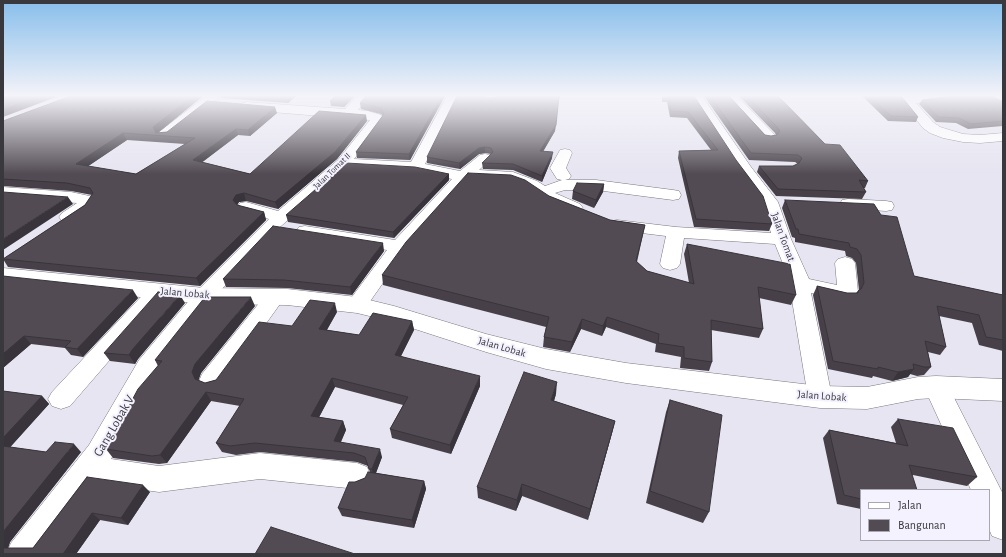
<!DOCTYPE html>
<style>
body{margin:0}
#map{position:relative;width:1006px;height:557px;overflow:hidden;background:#e6e5f1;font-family:"Alegreya Sans",sans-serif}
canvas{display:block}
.frame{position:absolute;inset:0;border:4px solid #39383d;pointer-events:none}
.legend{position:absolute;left:860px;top:489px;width:130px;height:52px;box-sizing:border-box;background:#f4f2fe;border:1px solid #a9a8b1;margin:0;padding:5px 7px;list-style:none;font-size:12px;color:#39383d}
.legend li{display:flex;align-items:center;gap:8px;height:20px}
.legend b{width:20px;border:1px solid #a9a8b1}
</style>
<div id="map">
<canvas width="1006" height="557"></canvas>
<div class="frame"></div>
<ul class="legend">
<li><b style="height:5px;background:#fff"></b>Jalan</li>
<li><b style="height:11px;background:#524b54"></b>Bangunan</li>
</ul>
</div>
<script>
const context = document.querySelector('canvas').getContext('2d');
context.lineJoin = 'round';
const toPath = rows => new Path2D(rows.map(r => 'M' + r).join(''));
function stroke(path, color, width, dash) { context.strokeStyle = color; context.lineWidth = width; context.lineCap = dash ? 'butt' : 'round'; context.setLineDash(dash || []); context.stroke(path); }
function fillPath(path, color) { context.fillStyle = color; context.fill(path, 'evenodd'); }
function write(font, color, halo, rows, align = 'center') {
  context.font = font + ' "Alegreya Sans",sans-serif'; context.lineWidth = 4; context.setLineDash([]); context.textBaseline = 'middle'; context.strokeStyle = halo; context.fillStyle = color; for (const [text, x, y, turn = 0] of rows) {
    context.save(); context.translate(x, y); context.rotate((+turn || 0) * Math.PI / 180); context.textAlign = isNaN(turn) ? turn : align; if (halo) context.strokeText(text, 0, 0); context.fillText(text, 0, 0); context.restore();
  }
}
const street = toPath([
 [206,96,220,96,169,138,164,139,159,138,157,135,159,132,206,96],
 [357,96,370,96,358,110,368,111,381,115,384,120,354,159,411,162,447,96,459,96,425,164,460,171,480,155,485,154,490,155,492,158,479,170,513,172,537,181,545,186,562,180,557,179,550,168,560,150,565,149,570,150,572,153,566,168,571,176,569,179,565,180,596,180,673,190,679,191,681,195,679,199,673,200,596,190,565,190,555,193,580,204,583,208,580,212,574,213,549,204,525,187,511,182,468,180,406,250,364,310,357,312,350,310,346,305,387,250,299,235,296,231,299,227,305,226,395,240,452,179,416,172,347,168,272,234,211,301,156,373,111,459,159,466,260,453,357,463,367,467,371,476,367,485,357,489,260,479,159,492,94,483,41,554,6,554,11,543,89,445,139,360,197,291,269,219,240,211,237,207,240,203,246,202,278,211,338,160,370,120,247,110,242,109,241,106,242,103,247,102,345,109,357,96],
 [690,96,702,96,751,167,778,202,791,239,809,279,837,285,835,263,838,259,845,257,852,259,855,263,858,292,855,297,843,300,811,293,832,397,829,404,820,407,811,404,808,397,788,276,775,244,684,238,680,264,677,268,670,270,663,268,660,264,666,236,617,230,611,229,608,225,611,221,617,220,676,227,771,233,762,202,738,170,690,96],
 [724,96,737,96,774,134,776,137,774,140,769,141,764,140,724,96],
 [897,96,958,96,956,99,952,100,916,103,933,122,940,127,963,134,980,135,1003,133,1003,141,980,143,963,142,943,138,930,133,923,128,897,96],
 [3,187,71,192,94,197,96,201,89,211,74,221,68,222,62,221,59,217,62,213,77,203,3,197,3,187],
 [848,199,886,201,892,202,894,206,892,210,886,211,842,208,840,204,842,200,848,199],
 [158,284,165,286,168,291,165,296,70,406,61,409,52,406,48,399,52,392,151,286,158,284],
 [275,290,282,292,285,297,220,388,211,391,202,388,199,381,202,374,268,292,275,290],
 [936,377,945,380,1003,494,1003,540,992,536,989,529,989,490,971,490,924,387,927,380,936,377]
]);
const secondary = toPath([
 [3,268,204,288,287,289,357,297,394,306,486,334,546,349,626,363,820,386,867,387,918,377,936,376,1003,379,1003,401,936,398,918,399,867,409,820,408,626,383,546,369,486,352,390,321,357,313,287,305,204,304,3,282,3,268]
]);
const wall = toPath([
 [71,96,203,96,158,133,167,132,277,113,250,136,238,135,202,162,250,174,367,121,337,159,278,209,246,201,239,202,237,205,264,212,266,220,200,286,8,267,3,259,85,205,92,195,71,191,3,186,3,121],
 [127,140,185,144,136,174,88,166],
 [220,96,296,96,288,103,221,98],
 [335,96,355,96,344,107,331,106,330,101],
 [445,96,410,160,357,158,356,152,383,116,381,114,361,109,360,103],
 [662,96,694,96,772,224,769,231,694,227,678,158,679,151,711,150,687,118,670,117,667,102,662,102],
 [704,96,729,96,765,135,771,136,776,135,775,133,739,96,778,96,825,144,868,181,865,188,863,188,866,192,862,199,776,196,757,172,759,166,793,166,798,164,795,162,749,160],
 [862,96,901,96,918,117,916,122,888,121],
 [922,100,1003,102,1003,126,968,129,956,123,936,122,919,104],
 [558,105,555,131,543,151,552,158,542,182,513,170,483,169,482,163,491,154,485,153,479,154,460,169,427,163,427,157],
 [449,174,449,180,394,238,288,222,286,215],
 [604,184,603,192,594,208,572,199,573,191],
 [549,196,610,220,645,225,637,262,647,271,689,283,684,254,687,244,796,295,791,305,759,298,763,329,759,338,711,330,712,362,709,371,680,368,681,357,655,352,656,344,606,327,602,336,581,329,570,352,543,347,544,337,546,327,383,285,382,275],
 [785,200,914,276,1003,295,1003,351,979,345,972,323,939,316,946,347,940,355,928,352,931,367,924,375,917,376,910,374,908,377,892,381,873,376,872,378,828,369,813,295,817,286,847,293,856,293,859,290,856,263,852,258,846,256,845,251,795,242,795,238,792,237,782,208],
 [384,251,352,295,287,288,226,287,223,279],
 [3,276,138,298,83,357,71,355,65,348,31,344,3,368],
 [185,303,138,359,135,364,110,361,104,353],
 [255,306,201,373,198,380,205,383,216,380,292,326,337,312,327,330,359,335,412,321,414,330,401,356,480,386,451,454,392,438,390,429,403,405,335,387,319,417,343,421,346,430,341,442,382,457,376,473,424,481,426,489,414,528,342,516,338,508,355,482,365,478,370,472,368,466,357,462,260,452,236,455,222,452,216,443,240,406,211,401,167,463,159,464,113,458,106,449,158,366,155,360],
 [3,391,42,396,49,404,10,447,46,452,81,452,10,542,8,548,33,548,87,477,150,492,128,525,100,520,76,554,3,554],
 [556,394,554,401,615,421,612,433,588,520,522,496,516,511,478,498,477,487],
 [670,400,709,512,703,523,646,503,666,412],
 [898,419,977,477,967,486,913,475,861,490,861,509,837,504,823,438,829,430,896,443,891,427]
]);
const shadedWall = toPath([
 [39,96,59,96,3,117,3,109],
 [193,96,203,96,156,134,153,127],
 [287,96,296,96,288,103],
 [349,96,355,96,344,107,343,102],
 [442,96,445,96,410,160,409,154],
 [559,96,560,96,558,105,555,131,540,157,540,151],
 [275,107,277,113,250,136,248,130],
 [366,115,367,121,337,159,278,209,275,202],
 [236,129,238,135,196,167,193,160],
 [123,133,127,140,81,171,76,164],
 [485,147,485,153,479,154,460,169,459,163,479,148],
 [553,152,552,158,542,182,542,176],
 [449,174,449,180,394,238,393,232],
 [604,184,603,192,594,208,596,200],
 [244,193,246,201,239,202,236,207,233,200,236,195],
 [68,197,73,204,3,250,3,239],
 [264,212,266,220,200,286,196,278],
 [383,243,384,251,352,295,350,287],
 [133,290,138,298,83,357,77,349],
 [180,295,185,303,138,359,135,364,129,355,132,350],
 [251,297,255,306,201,373,198,382,195,379,192,372,195,364],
 [335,303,337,312,322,338,319,329],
 [607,317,606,327,602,336,603,326],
 [582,319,581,329,570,352,572,342],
 [412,321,414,330,397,364,395,355],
 [24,336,31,344,3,368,3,354],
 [914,369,908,377,892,381,898,372],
 [480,376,480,386,451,454,450,445],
 [332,378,335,387,315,425,311,416],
 [557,382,556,394,550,413,551,400],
 [206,392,211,401,167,463,160,455],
 [42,396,49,404,5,453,3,452,3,438],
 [343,421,346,430,337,450,334,441],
 [615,421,612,433,588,520,590,509],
 [74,444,81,452,10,542,6,554,3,554,3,532],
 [380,449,382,457,374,478,372,469],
 [424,481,426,489,414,528,412,520],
 [522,484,522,496,516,511,517,500],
 [143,485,150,492,128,525,121,518],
 [92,513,100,520,76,554,63,554]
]);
const building = toPath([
 [3,96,39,96,3,109,3,96],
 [71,96,193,96,153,127,156,133,167,132,207,101,275,107,248,130,236,129,193,160,250,174,319,111,366,115,335,152,275,202,244,193,236,195,233,200,237,205,264,212,196,278,3,259,85,205,93,193,90,188,67,183,3,179,3,121,71,96],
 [123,133,195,138,136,174,76,164,123,133],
 [335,96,349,96,343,102,330,101,335,96],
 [366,96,442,96,409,154,356,152,384,114,381,108,360,103,366,96],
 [457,96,477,96,492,98,497,96,559,96,556,125,540,151,553,152,542,176,513,164,482,163,493,152,491,148,485,147,479,148,459,163,427,157,457,96],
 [669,96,694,96,736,160,763,196,772,224,696,219,679,151,718,150,688,112,671,111,669,96],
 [710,96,729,96,765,135,771,136,777,135,780,131,777,127,747,96,778,96,825,144,840,145,868,181,859,180,866,192,778,189,759,166,793,166,799,163,802,158,798,155,751,153,710,96],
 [869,96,901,96,918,117,891,116,869,96],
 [953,96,992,96,1003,102,1003,121,971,124,959,118,938,117,922,100,953,96],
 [346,163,415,167,449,174,393,232,286,215,346,163],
 [468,173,511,175,525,180,549,196,610,220,645,225,636,261,647,271,694,284,687,244,790,264,796,295,758,287,763,329,711,320,712,362,684,358,684,347,658,343,659,334,607,317,603,326,582,319,572,342,544,337,549,317,382,275,406,242,468,173],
 [577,183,604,184,596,200,573,191,577,183],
 [3,192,68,197,3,239,3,192],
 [785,200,874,204,881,215,897,217,914,276,1003,295,1003,340,986,337,979,315,937,306,946,347,925,341,931,367,924,367,913,364,914,369,898,372,878,367,878,369,833,361,817,286,847,293,858,293,858,291,861,289,864,283,861,255,857,249,850,247,849,243,799,234,798,229,796,229,785,200],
 [273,226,383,243,350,287,284,280,223,279,273,226],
 [3,276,133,290,77,349,65,347,71,341,24,336,3,354,3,276],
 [158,292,180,295,132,350,129,355,104,353,158,292],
 [205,297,251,297,195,364,192,372,195,379,205,383,216,380,259,322,292,326,310,300,335,303,319,329,359,335,373,313,412,321,395,355,480,376,450,445,390,429,408,397,332,378,311,416,343,421,334,441,380,449,372,469,369,469,365,457,354,453,255,443,230,446,216,443,244,399,206,392,160,455,152,456,106,449,138,389,162,361,155,360,205,297],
 [524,372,557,382,551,400,615,421,590,509,522,484,517,500,477,487,524,372],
 [3,391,42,396,3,438,3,391],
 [670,400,722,415,709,512,650,491,670,400],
 [898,419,953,428,977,477,909,465,917,490,861,490,861,499,844,495,829,430,908,446,898,419],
 [55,442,74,444,3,532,3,446,46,452,55,442],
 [368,472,424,481,412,520,338,508,349,482,355,482,365,478,368,472],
 [87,477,143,485,121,518,92,513,63,554,3,554,3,548,33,548,87,477],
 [271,527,355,554,255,554,271,527]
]);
const farStreetnames = [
 ["Jalan Tomat II",332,171,-44]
];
const streetNames = [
 ["Jalan Tomat",783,237,70],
 ["Jalan Lobak",185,293,5],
 ["Jalan Lobak",502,347,16],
 ["Jalan Lobak",822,396,4]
];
const nearStreetnames = [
 ["Gang Lobak V",114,426,-60]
];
stroke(street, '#797782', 1);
stroke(secondary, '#797782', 1);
fillPath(street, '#fff');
fillPath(secondary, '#fff');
fillPath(wall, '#474048');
fillPath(shadedWall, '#39343b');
fillPath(building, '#524b54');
stroke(building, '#39343b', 1);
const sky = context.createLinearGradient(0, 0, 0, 174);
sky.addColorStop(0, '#87beeb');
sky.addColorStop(0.55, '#f4f3f9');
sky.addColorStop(1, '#f4f3f900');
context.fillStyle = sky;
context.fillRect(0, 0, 1006, 174);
write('9px', '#39383d', '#f4f2fe', farStreetnames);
write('11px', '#39383d', '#f4f2fe', streetNames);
write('13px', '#39383d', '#f4f2fe', nearStreetnames);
</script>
